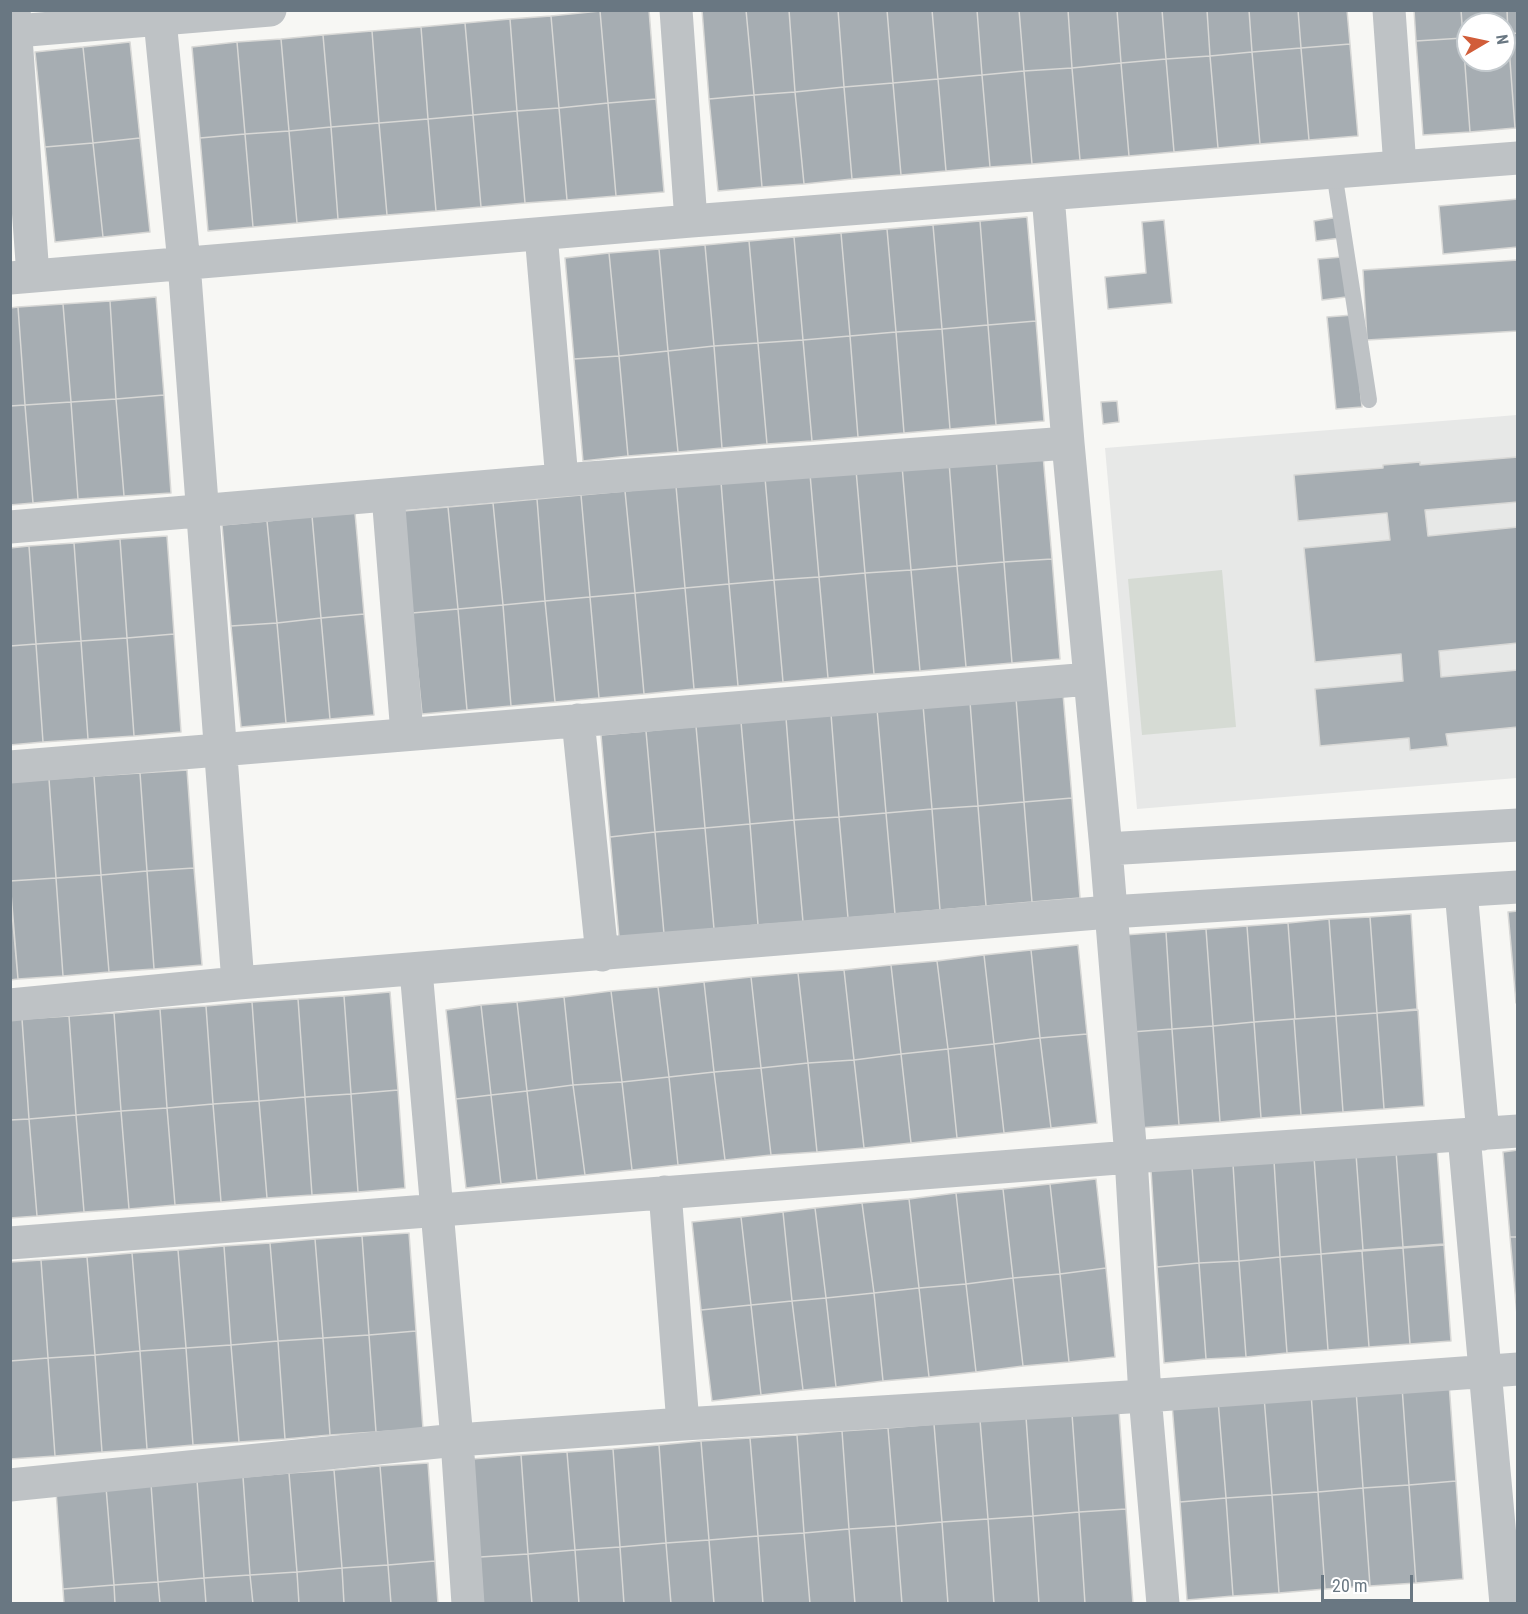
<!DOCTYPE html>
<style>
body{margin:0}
#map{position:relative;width:1528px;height:1614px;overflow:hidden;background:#f7f7f4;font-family:"Roboto Condensed",sans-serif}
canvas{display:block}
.frame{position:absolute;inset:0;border:12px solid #697782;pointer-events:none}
.north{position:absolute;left:1456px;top:12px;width:60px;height:60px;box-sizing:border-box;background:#fff;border:2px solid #c3c9cd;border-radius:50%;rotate:81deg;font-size:16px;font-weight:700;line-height:24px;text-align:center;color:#697782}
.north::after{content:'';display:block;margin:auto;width:21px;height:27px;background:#d15d39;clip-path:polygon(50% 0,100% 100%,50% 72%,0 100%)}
.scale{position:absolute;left:1321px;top:1575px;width:92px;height:27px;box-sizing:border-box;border:3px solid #697782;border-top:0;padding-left:8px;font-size:18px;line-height:21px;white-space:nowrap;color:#697782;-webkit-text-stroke:4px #fff;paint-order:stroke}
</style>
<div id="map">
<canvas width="1528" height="1614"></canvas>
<div class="frame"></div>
<div class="north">N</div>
<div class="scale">20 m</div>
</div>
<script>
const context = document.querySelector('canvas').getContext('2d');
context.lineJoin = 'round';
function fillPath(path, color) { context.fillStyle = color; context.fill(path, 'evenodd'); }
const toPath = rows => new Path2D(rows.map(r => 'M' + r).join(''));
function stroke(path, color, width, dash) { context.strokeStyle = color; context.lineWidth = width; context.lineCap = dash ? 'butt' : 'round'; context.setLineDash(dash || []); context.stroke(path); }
const built = toPath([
 [1517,415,1517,778,1137,809,1105,448]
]);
const green = toPath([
 [1222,570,1236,727,1142,735,1128,579]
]);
const building = toPath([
 [611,10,649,10,656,99,608,103,600,11,611,10],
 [702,10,746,10,754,95,709,99,702,10],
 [746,10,789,10,795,92,754,95,746,10],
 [789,10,838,10,844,87,795,92,789,10],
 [838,10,887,10,893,83,844,87,838,10],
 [887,10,932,10,938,79,893,83,887,10],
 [932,10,977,10,982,75,938,79,932,10],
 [977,10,1019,10,1024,71,982,75,977,10],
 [1019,10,1068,10,1072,68,1024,71,1019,10],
 [1068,10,1117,10,1121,63,1072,68,1068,10],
 [1117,10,1162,10,1166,59,1121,63,1117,10],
 [1162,10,1207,10,1210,56,1166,59,1162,10],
 [1207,10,1249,10,1252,52,1210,56,1207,10],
 [1249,10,1298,10,1301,48,1252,52,1249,10],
 [1298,10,1347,10,1350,44,1301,48,1298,10],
 [1414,10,1461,10,1463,38,1416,41,1414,10],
 [1461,10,1507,10,1508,34,1504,34,1504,24,1468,24,1468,37,1463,38,1461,10],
 [1507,10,1518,10,1518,33,1508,34,1507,10],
 [600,11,608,103,559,108,551,16,600,11],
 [551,16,559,108,517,111,510,19,551,16],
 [510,19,517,111,473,115,465,23,510,19],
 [465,23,473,115,428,119,421,27,465,23],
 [421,27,428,119,379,123,372,31,421,27],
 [372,31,379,123,331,127,323,35,372,31],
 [1518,33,1518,128,1515,128,1508,34,1518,33],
 [1504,34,1508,34,1515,128,1470,132,1463,38,1468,37,1468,60,1504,60,1504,34],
 [323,35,331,127,289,131,281,39,323,35],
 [1463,38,1470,132,1423,135,1416,41,1463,38],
 [281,39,289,131,245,134,237,42,281,39],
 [130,42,140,138,93,143,83,47,130,42],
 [237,42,245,134,200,138,192,47,237,42],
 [1350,44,1358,136,1309,140,1301,48,1350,44],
 [83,47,93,143,45,147,35,52,83,47],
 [1301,48,1309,140,1260,144,1252,52,1301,48],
 [1252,52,1260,144,1218,148,1210,56,1252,52],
 [1210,56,1218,148,1174,152,1166,59,1210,56],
 [1166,59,1174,152,1129,156,1121,63,1166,59],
 [1121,63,1129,156,1080,160,1072,68,1121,63],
 [1072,68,1080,160,1032,164,1024,71,1072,68],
 [1024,71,1032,164,990,167,982,75,1024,71],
 [982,75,990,167,946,171,938,79,982,75],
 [938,79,946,171,901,175,893,83,938,79],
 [893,83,901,175,852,179,844,87,893,83],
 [844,87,852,179,804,184,795,92,844,87],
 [795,92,804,184,762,187,754,95,795,92],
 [754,95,762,187,718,191,709,99,754,95],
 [656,99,664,192,616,196,608,103,656,99],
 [608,103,616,196,567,200,559,108,608,103],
 [559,108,567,200,525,203,517,111,559,108],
 [517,111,525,203,481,207,473,115,517,111],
 [473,115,481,207,436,211,428,119,473,115],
 [428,119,436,211,387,215,379,123,428,119],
 [379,123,387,215,338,219,331,127,379,123],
 [331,127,338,219,297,223,289,131,331,127],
 [289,131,297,223,253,227,245,134,289,131],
 [245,134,253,227,208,231,200,138,245,134],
 [140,138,150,232,103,237,93,143,140,138],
 [93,143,103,237,55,242,45,147,93,143],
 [1518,199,1518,247,1443,254,1439,206,1518,199],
 [1027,217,1036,321,988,325,980,221,1027,217],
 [1339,217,1341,238,1316,241,1314,221,1339,217],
 [1164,220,1172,303,1108,309,1105,277,1146,273,1142,222,1164,220],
 [980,221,988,325,942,329,933,225,980,221],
 [933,225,942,329,896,332,887,229,933,225],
 [887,229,896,332,850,336,841,233,887,229],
 [841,233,850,336,803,340,794,237,841,233],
 [794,237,803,340,758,343,749,241,794,237],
 [749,241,758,343,714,346,705,245,749,241],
 [705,245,714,346,668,351,659,249,705,245],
 [659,249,668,351,619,356,609,253,659,249],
 [609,253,619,356,574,359,565,258,609,253],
 [1342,257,1346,297,1322,300,1318,259,1342,257],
 [1518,260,1518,331,1367,340,1363,270,1518,260],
 [156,297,164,395,116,399,110,301,156,297],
 [110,301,116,399,71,402,63,304,110,301],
 [63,304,71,402,25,405,18,307,63,304],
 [18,307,25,405,10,406,10,308,18,307],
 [1353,315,1362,407,1336,409,1327,317,1353,315],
 [1036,321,1044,421,996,425,988,325,1036,321],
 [988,325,996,425,950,429,942,329,988,325],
 [942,329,950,429,904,433,896,332,942,329],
 [896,332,904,433,858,437,850,336,896,332],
 [850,336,858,437,812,441,803,340,850,336],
 [803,340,812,441,767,444,758,343,803,340],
 [758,343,767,444,722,448,714,346,758,343],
 [714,346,722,448,678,452,668,351,714,346],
 [668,351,678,452,628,456,619,356,668,351],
 [619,356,628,456,583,461,574,359,619,356],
 [164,395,171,493,124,496,116,399,164,395],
 [116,399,124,496,78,499,71,402,116,399],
 [1117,401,1119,422,1103,424,1101,402,1117,401],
 [71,402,78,499,33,503,25,405,71,402],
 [25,405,33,503,10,505,10,406,25,405],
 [1043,455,1052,559,1004,562,996,458,1043,455],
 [1518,457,1518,502,1425,510,1428,536,1518,527,1518,643,1439,651,1441,677,1518,670,1518,727,1446,734,1448,746,1410,750,1409,738,1320,746,1315,689,1403,681,1401,654,1315,662,1304,548,1390,540,1387,513,1298,521,1294,475,1383,468,1383,465,1420,462,1420,465,1518,457],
 [996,458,1004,562,957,566,949,462,996,458],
 [949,462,957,566,911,570,902,466,949,462],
 [902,466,911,570,865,573,856,470,902,466],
 [856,470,865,573,819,577,810,474,856,470],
 [810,474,819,577,774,580,765,478,810,474],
 [765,478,774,580,729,584,721,482,765,478],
 [721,482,729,584,685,588,676,486,721,482],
 [676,486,685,588,635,593,625,491,676,486],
 [625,491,635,593,590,597,581,495,625,491],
 [581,495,590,597,545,601,537,499,581,495],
 [537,499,545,601,503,605,493,503,537,499],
 [493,503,503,605,458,609,448,507,493,503],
 [448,507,458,609,412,613,403,511,448,507],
 [355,513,364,614,321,618,312,516,355,513],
 [312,516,321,618,277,623,267,521,312,516],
 [267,521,277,623,231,626,222,525,267,521],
 [167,536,174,634,127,638,120,539,167,536],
 [120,539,127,638,81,641,74,543,120,539],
 [74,543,81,641,36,644,29,546,74,543],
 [29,546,36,644,10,646,10,548,29,546],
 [1052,559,1060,659,1012,663,1004,562,1052,559],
 [1004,562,1012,663,966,667,957,566,1004,562],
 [957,566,966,667,920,671,911,570,957,566],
 [911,570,920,671,874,674,865,573,911,570],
 [865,573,874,674,828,678,819,577,865,573],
 [819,577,828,678,783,682,774,580,819,577],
 [774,580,783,682,738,686,729,584,774,580],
 [729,584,738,686,694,689,685,588,729,584],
 [685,588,694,689,644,694,635,593,685,588],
 [635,593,644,694,599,698,590,597,635,593],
 [590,597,599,698,555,702,545,601,590,597],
 [545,601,555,702,511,706,503,605,545,601],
 [503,605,511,706,467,710,458,609,503,605],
 [458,609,467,710,422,714,412,613,458,609],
 [364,614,374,715,330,719,321,618,364,614],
 [321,618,330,719,286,723,277,623,321,618],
 [277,623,286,723,241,727,231,626,277,623],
 [174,634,181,732,134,736,127,638,174,634],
 [127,638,134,736,88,739,81,641,127,638],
 [81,641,88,739,43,742,36,644,81,641],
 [36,644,43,742,10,745,10,646,36,644],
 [1063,694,1072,798,1024,802,1016,698,1063,694],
 [1016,698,1024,802,978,806,970,702,1016,698],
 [970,702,978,806,932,809,923,705,970,702],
 [923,705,932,809,886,813,877,709,923,705],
 [877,709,886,813,839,817,831,714,877,709],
 [831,714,839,817,794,820,786,718,831,714],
 [786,718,794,820,750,824,741,722,786,718],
 [741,722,750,824,705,828,696,726,741,722],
 [696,726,705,828,655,832,646,731,696,726],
 [646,731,655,832,610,837,601,735,646,731],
 [187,770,194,868,147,871,140,773,187,770],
 [140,773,147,871,101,875,94,776,140,773],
 [94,776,101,875,56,878,49,779,94,776],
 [49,779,56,878,10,881,10,782,49,779],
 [1072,798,1080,898,1032,902,1024,802,1072,798],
 [1024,802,1032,902,986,906,978,806,1024,802],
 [978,806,986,906,940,910,932,809,978,806],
 [932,809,940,910,895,914,886,813,932,809],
 [886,813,895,914,848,918,839,817,886,813],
 [839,817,848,918,803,922,794,820,839,817],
 [794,820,803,922,758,925,750,824,794,820],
 [750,824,758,925,714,929,705,828,750,824],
 [705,828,714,929,664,934,655,832,705,828],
 [655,832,664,934,619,937,610,837,655,832],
 [194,868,202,965,154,969,147,871,194,868],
 [147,871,154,969,109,972,101,875,147,871],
 [101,875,109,972,63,976,56,878,101,875],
 [56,878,63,976,18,979,10,881,56,878],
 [10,890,18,979,10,980,10,890],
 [1518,911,1518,1003,1516,1003,1508,912,1518,911],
 [1411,914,1417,1009,1377,1013,1370,917,1411,914],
 [1370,917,1377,1013,1336,1016,1329,919,1370,917],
 [1329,919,1336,1016,1295,1019,1288,923,1329,919],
 [1288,923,1295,1019,1254,1022,1247,926,1288,923],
 [1247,926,1254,1022,1213,1026,1206,929,1247,926],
 [1206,929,1213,1026,1172,1029,1166,932,1206,929],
 [1166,932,1172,1029,1131,1032,1124,935,1166,932],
 [1078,945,1087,1034,1040,1038,1031,950,1078,945],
 [1031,950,1040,1038,994,1044,984,955,1031,950],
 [984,955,994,1044,948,1049,937,961,984,955],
 [937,961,948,1049,901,1054,891,965,937,961],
 [891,965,901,1054,854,1060,844,970,891,965],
 [844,970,854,1060,808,1063,798,973,844,970],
 [798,973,808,1063,761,1068,751,977,798,973],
 [751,977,761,1068,714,1072,704,982,751,977],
 [704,982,714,1072,669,1077,658,987,704,982],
 [658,987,669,1077,622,1082,611,991,658,987],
 [611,991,622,1082,573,1085,564,997,611,991],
 [390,992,398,1090,351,1094,344,996,390,992],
 [344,996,351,1094,305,1097,298,999,344,996],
 [564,997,573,1085,527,1091,517,1002,564,997],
 [298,999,305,1097,259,1101,252,1002,298,999],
 [252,1002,259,1101,213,1104,206,1006,252,1002],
 [517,1002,527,1091,491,1095,481,1005,517,1002],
 [481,1005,491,1095,456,1099,446,1010,481,1005],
 [206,1006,213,1104,167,1108,160,1009,206,1006],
 [160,1009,167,1108,121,1111,114,1013,160,1009],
 [1418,1010,1424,1106,1384,1109,1377,1013,1418,1010],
 [114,1013,121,1111,76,1115,69,1016,114,1013],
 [1377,1013,1384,1109,1343,1112,1336,1016,1377,1013],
 [69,1016,76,1115,29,1119,22,1019,69,1016],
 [1336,1016,1343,1112,1301,1115,1294,1019,1336,1016],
 [22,1019,29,1119,10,1120,10,1020,22,1019],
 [1294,1019,1301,1115,1261,1118,1254,1022,1294,1019],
 [1254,1022,1261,1118,1220,1122,1213,1026,1254,1022],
 [1213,1026,1220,1122,1179,1125,1172,1029,1213,1026],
 [1172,1029,1179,1125,1138,1128,1131,1032,1172,1029],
 [1087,1034,1097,1123,1051,1128,1040,1038,1087,1034],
 [1040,1038,1051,1128,1004,1133,994,1044,1040,1038],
 [994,1044,1004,1133,957,1138,948,1049,994,1044],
 [948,1049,957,1138,911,1143,901,1054,948,1049],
 [901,1054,911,1143,864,1148,854,1060,901,1054],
 [854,1060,864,1148,817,1152,808,1063,854,1060],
 [808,1063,817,1152,771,1155,761,1068,808,1063],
 [761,1068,771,1155,725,1160,714,1072,761,1068],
 [714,1072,725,1160,678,1165,669,1077,714,1072],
 [669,1077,678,1165,632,1170,622,1082,669,1077],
 [622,1082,632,1170,585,1175,573,1085,622,1082],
 [573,1085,585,1175,537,1180,527,1091,573,1085],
 [398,1090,405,1188,358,1192,351,1094,398,1090],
 [527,1091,537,1180,501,1184,491,1095,527,1091],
 [351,1094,358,1192,312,1195,305,1097,351,1094],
 [491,1095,501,1184,466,1188,456,1099,491,1095],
 [305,1097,312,1195,267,1198,259,1101,305,1097],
 [259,1101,267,1198,221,1202,213,1104,259,1101],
 [213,1104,221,1202,175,1205,167,1108,213,1104],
 [167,1108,175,1205,129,1209,121,1111,167,1108],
 [121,1111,129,1209,84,1212,76,1115,121,1111],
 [76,1115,84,1212,37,1216,29,1119,76,1115],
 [29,1119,37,1216,10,1218,10,1120,29,1119],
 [1437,1148,1444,1244,1403,1247,1396,1151,1437,1148],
 [1518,1150,1518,1237,1510,1237,1503,1152,1518,1150],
 [1396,1151,1403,1247,1363,1250,1356,1154,1396,1151],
 [1356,1154,1363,1250,1321,1254,1314,1157,1356,1154],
 [1314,1157,1321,1254,1280,1257,1274,1161,1314,1157],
 [1274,1161,1280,1257,1239,1261,1233,1164,1274,1161],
 [1233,1164,1239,1261,1199,1263,1192,1167,1233,1164],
 [1192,1167,1199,1263,1157,1267,1151,1170,1192,1167],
 [1096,1179,1106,1268,1060,1274,1050,1184,1096,1179],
 [1050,1184,1060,1274,1013,1278,1003,1189,1050,1184],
 [1003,1189,1013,1278,966,1284,956,1193,1003,1189],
 [956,1193,966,1284,919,1288,909,1199,956,1193],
 [909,1199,919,1288,874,1293,862,1203,909,1199],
 [862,1203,874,1293,826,1298,815,1208,862,1203],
 [815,1208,826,1298,792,1301,783,1212,815,1208],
 [783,1212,792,1301,751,1305,741,1217,783,1212],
 [741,1217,751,1305,701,1310,692,1222,741,1217],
 [409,1233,416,1331,369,1335,362,1236,409,1233],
 [362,1236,369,1335,323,1338,315,1239,362,1236],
 [1510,1237,1518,1237,1518,1315,1517,1315,1510,1237],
 [315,1239,323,1338,278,1341,270,1243,315,1239],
 [270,1243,278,1341,231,1345,224,1246,270,1243],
 [1444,1245,1451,1341,1410,1344,1403,1248,1444,1245],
 [224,1246,231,1345,186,1348,178,1250,224,1246],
 [1403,1248,1410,1344,1369,1347,1362,1251,1403,1248],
 [178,1250,186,1348,140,1351,132,1253,178,1250],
 [1362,1251,1369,1347,1328,1350,1321,1254,1362,1251],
 [132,1253,140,1351,95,1355,87,1257,132,1253],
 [1321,1254,1328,1350,1287,1353,1280,1257,1321,1254],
 [87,1257,95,1355,48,1358,41,1260,87,1257],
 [1280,1257,1287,1353,1246,1357,1239,1261,1280,1257],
 [41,1260,48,1358,10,1361,10,1262,41,1260],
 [1239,1261,1246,1357,1206,1359,1199,1263,1239,1261],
 [1199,1263,1206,1359,1164,1363,1157,1267,1199,1263],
 [1106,1268,1115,1357,1069,1362,1060,1274,1106,1268],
 [1060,1274,1069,1362,1023,1366,1013,1278,1060,1274],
 [1013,1278,1023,1366,976,1372,966,1284,1013,1278],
 [966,1284,976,1372,929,1377,919,1288,966,1284],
 [919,1288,929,1377,883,1381,874,1293,919,1288],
 [874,1293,883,1381,836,1387,826,1298,874,1293],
 [826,1298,836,1387,803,1390,792,1301,826,1298],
 [792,1301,803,1390,761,1395,751,1305,792,1301],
 [751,1305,761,1395,712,1401,701,1310,751,1305],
 [416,1331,423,1429,376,1432,369,1335,416,1331],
 [369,1335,376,1432,330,1435,323,1338,369,1335],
 [323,1338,330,1435,285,1439,278,1341,323,1338],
 [278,1341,285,1439,239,1442,231,1345,278,1341],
 [231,1345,239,1442,193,1445,186,1348,231,1345],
 [186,1348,193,1445,147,1449,140,1351,186,1348],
 [140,1351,147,1449,102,1452,95,1355,140,1351],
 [95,1355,102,1452,55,1456,48,1358,95,1355],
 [48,1358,55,1456,10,1459,10,1361,48,1358],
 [1449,1383,1456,1481,1409,1485,1402,1387,1449,1383],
 [1402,1387,1409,1485,1363,1488,1356,1390,1402,1387],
 [1356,1390,1363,1488,1318,1492,1311,1393,1356,1390],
 [1311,1393,1318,1492,1272,1495,1264,1397,1311,1393],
 [1264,1397,1272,1495,1226,1498,1218,1400,1264,1397],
 [1218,1400,1226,1498,1180,1502,1172,1404,1218,1400],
 [1119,1411,1126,1509,1079,1512,1072,1414,1119,1411],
 [1072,1414,1079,1512,1033,1516,1026,1417,1072,1414],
 [1026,1417,1033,1516,988,1519,980,1420,1026,1417],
 [980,1420,988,1519,942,1522,934,1424,980,1420],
 [934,1424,942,1522,896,1526,888,1428,934,1424],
 [888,1428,896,1526,849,1529,842,1431,888,1428],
 [842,1431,849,1529,804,1533,797,1435,842,1431],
 [797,1435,804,1533,758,1536,750,1438,797,1435],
 [750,1438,758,1536,709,1540,701,1441,750,1438],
 [701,1441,709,1540,666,1543,659,1445,701,1441],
 [659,1445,666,1543,620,1547,613,1449,659,1445],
 [613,1449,620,1547,575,1550,567,1452,613,1449],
 [567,1452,575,1550,528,1554,521,1455,567,1452],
 [521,1455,528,1554,480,1557,472,1459,521,1455],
 [428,1463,435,1561,388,1565,380,1466,428,1463],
 [380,1466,388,1565,342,1568,334,1470,380,1466],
 [334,1470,342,1568,297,1572,289,1473,334,1470],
 [289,1473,297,1572,250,1575,243,1477,289,1473],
 [243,1477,250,1575,204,1578,197,1480,243,1477],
 [197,1480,204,1578,158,1582,151,1484,197,1480],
 [1456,1481,1463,1579,1416,1583,1409,1485,1456,1481],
 [151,1484,158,1582,114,1585,106,1487,151,1484],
 [1409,1485,1416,1583,1370,1586,1363,1488,1409,1485],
 [106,1487,114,1585,63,1589,56,1491,106,1487],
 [1363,1488,1370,1586,1325,1589,1318,1492,1363,1488],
 [1318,1492,1325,1589,1279,1593,1272,1495,1318,1492],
 [1272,1495,1279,1593,1233,1596,1226,1498,1272,1495],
 [1226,1498,1233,1596,1187,1600,1180,1502,1226,1498],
 [1126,1509,1133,1604,1085,1604,1079,1512,1126,1509],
 [1079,1512,1085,1604,1039,1604,1033,1516,1079,1512],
 [1033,1516,1039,1604,994,1604,988,1519,1033,1516],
 [988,1519,994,1604,948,1604,942,1522,988,1519],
 [942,1522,948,1604,902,1604,896,1526,942,1522],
 [896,1526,902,1604,855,1604,849,1529,896,1526],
 [849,1529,855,1604,810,1604,804,1533,849,1529],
 [804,1533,810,1604,763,1604,758,1536,804,1533],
 [758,1536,763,1604,714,1604,709,1540,758,1536],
 [709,1540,714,1604,671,1604,666,1543,709,1540],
 [666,1543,671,1604,624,1604,620,1547,666,1543],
 [620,1547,624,1604,579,1604,575,1550,620,1547],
 [575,1550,579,1604,532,1604,528,1554,575,1550],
 [528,1554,532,1604,483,1604,480,1557,528,1554],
 [435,1561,438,1604,391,1604,388,1565,435,1561],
 [388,1565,391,1604,344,1604,342,1568,388,1565],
 [342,1568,344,1604,299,1604,297,1572,342,1568],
 [297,1572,299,1604,253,1604,250,1575,297,1572],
 [250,1575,253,1604,206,1604,204,1578,250,1575],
 [204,1578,206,1604,160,1604,158,1582,204,1578],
 [158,1582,160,1604,115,1604,114,1585,158,1582],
 [114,1585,115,1604,64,1604,63,1589,114,1585]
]);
const lane = toPath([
 [1334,172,1369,400]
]);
const street = toPath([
 [14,10,33,276],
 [159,10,184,263,238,983],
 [676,10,691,221],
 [1389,10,1400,167],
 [16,31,270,10],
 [1048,195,1068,443,1106,849,1131,1157,1145,1396,1163,1604],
 [541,234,562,480],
 [10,278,691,221,1518,158],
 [388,495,407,734],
 [10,527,562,480,1068,443],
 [578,720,602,955],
 [10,767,1090,679],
 [1106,849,1518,825],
 [1461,891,1483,1134],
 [416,970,457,1440,468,1604],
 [10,1005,238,983,1110,912,1518,887],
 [1464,1136,1506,1604],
 [665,1192,683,1424],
 [10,1243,1131,1157,1518,1131],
 [10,1485,457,1440,683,1424,1145,1396,1518,1369]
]);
fillPath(built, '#e7e8e7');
fillPath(green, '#d6dbd4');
fillPath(building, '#a6adb2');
stroke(building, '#d8d8d6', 1.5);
stroke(lane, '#bec2c5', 16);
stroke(street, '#bec2c5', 33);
</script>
